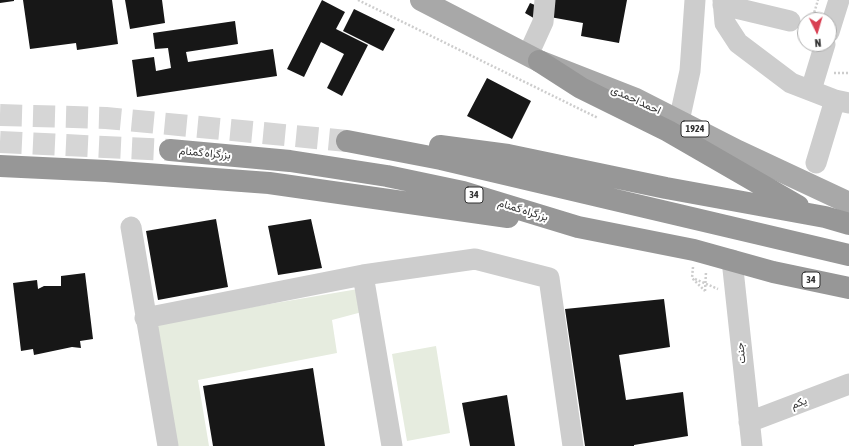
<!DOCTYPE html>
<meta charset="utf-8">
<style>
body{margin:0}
#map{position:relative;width:849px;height:446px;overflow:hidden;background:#fff;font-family:"Asap Condensed",sans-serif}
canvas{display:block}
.north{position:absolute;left:797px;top:12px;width:40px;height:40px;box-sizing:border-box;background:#fff;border:1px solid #acacac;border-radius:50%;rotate:175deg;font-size:11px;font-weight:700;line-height:16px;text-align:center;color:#303030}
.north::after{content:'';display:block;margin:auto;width:14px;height:18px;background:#d84053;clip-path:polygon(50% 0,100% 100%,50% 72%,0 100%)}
</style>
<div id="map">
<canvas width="849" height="446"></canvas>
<div class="north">N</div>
</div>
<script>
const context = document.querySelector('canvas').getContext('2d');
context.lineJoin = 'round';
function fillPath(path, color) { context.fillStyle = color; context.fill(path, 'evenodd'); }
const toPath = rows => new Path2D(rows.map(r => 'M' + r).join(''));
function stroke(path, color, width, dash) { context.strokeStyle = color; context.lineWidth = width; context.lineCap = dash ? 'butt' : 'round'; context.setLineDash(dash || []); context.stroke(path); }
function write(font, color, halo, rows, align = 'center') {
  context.font = font + ' "Asap Condensed",Vazirmatn,sans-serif'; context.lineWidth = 4; context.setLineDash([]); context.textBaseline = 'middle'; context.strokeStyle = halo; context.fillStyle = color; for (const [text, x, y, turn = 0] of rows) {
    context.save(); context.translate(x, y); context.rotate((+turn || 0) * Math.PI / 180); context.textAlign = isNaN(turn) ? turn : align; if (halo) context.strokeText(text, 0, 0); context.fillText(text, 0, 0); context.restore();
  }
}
const green = toPath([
 [358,289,362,312,332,320,337,353,198,380,209,446,174,446,152,324],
 [436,346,450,433,407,441,392,354]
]);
const building = toPath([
 [0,0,14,0,14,1,0,3],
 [23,0,112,0,118,44,77,50,76,43,30,49],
 [125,0,162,0,165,23,130,29],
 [322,0,345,12,336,29,368,45,342,96,327,88,344,54,321,42,304,77,287,69],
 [553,0,627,0,619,43,581,36,583,23,550,17],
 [530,3,542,8,537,20,525,13],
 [354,9,395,29,383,51,343,31],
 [235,21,238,44,186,52,188,62,273,49,277,76,137,97,132,60,154,57,156,71,171,68,168,48,155,49,153,33],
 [487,78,531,101,512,139,467,116],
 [216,219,228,287,158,300,146,231],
 [311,219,322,268,278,275,268,226],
 [85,273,93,339,80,341,81,348,72,347,34,355,33,349,21,351,13,283,37,280,38,289,44,286,61,286,61,276],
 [664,299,670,347,619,355,626,400,683,392,688,436,634,445,634,446,585,446,565,309],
 [313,368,325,446,213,446,203,386],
 [507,395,515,446,470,446,462,403]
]);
const highwayTunnel = toPath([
 [0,115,106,118,347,141],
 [0,142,170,150]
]);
const path = toPath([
 [358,0,598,118],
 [812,20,818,0],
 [834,73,849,73],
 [693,267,692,278,705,291],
 [695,279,718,289],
 [705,291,706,272]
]);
const minor = toPath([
 [723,0,725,23,738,43,791,83,835,100,849,103],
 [723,5,790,21],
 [829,32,839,0],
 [528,55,543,22,545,0],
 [811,90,825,44],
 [679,121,690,71,695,0],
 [816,163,835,100],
 [131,227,168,446],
 [732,260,752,446],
 [363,275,392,446],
 [145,318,363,275,475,259,549,278,573,446],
 [749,422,849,384]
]);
const major = toPath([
 [421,0,539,61,636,99,738,151,849,203]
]);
const highway = toPath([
 [539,61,581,88,668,131,798,206],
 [347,141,441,159,849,255],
 [440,146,508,155,666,188,825,217,849,224],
 [170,150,290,161,387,176,463,192,578,227,694,250,773,272,849,288],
 [0,166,106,171,269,183,508,217]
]);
const shields = [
 [695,129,28],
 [474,195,18],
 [811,280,18]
];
const shieldNames = [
 ["1924",695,129],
 ["34",474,195],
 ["34",811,280]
];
const streetNames = [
 ["احمد احمدی",636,100,25],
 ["بزرگراه گمنام",205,153,5],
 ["بزرگراه گمنام",523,210,17],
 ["جنت",741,353,-96],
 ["یکم",799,403,-21]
];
fillPath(green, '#e6ecdf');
fillPath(building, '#171717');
stroke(highwayTunnel, '#d6d6d6', 22, [22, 11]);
stroke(path, '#cdcdcd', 2.5, [2, 2]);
stroke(minor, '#cdcdcd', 21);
stroke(major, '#a8a8a8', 22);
stroke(highway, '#979797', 22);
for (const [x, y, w] of shields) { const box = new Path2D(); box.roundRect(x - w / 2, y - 8, w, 16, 3); context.fillStyle = '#fff'; context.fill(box); stroke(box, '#303030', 1); }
write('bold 10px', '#303030', null, shieldNames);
write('11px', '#303030', '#fff', streetNames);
</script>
